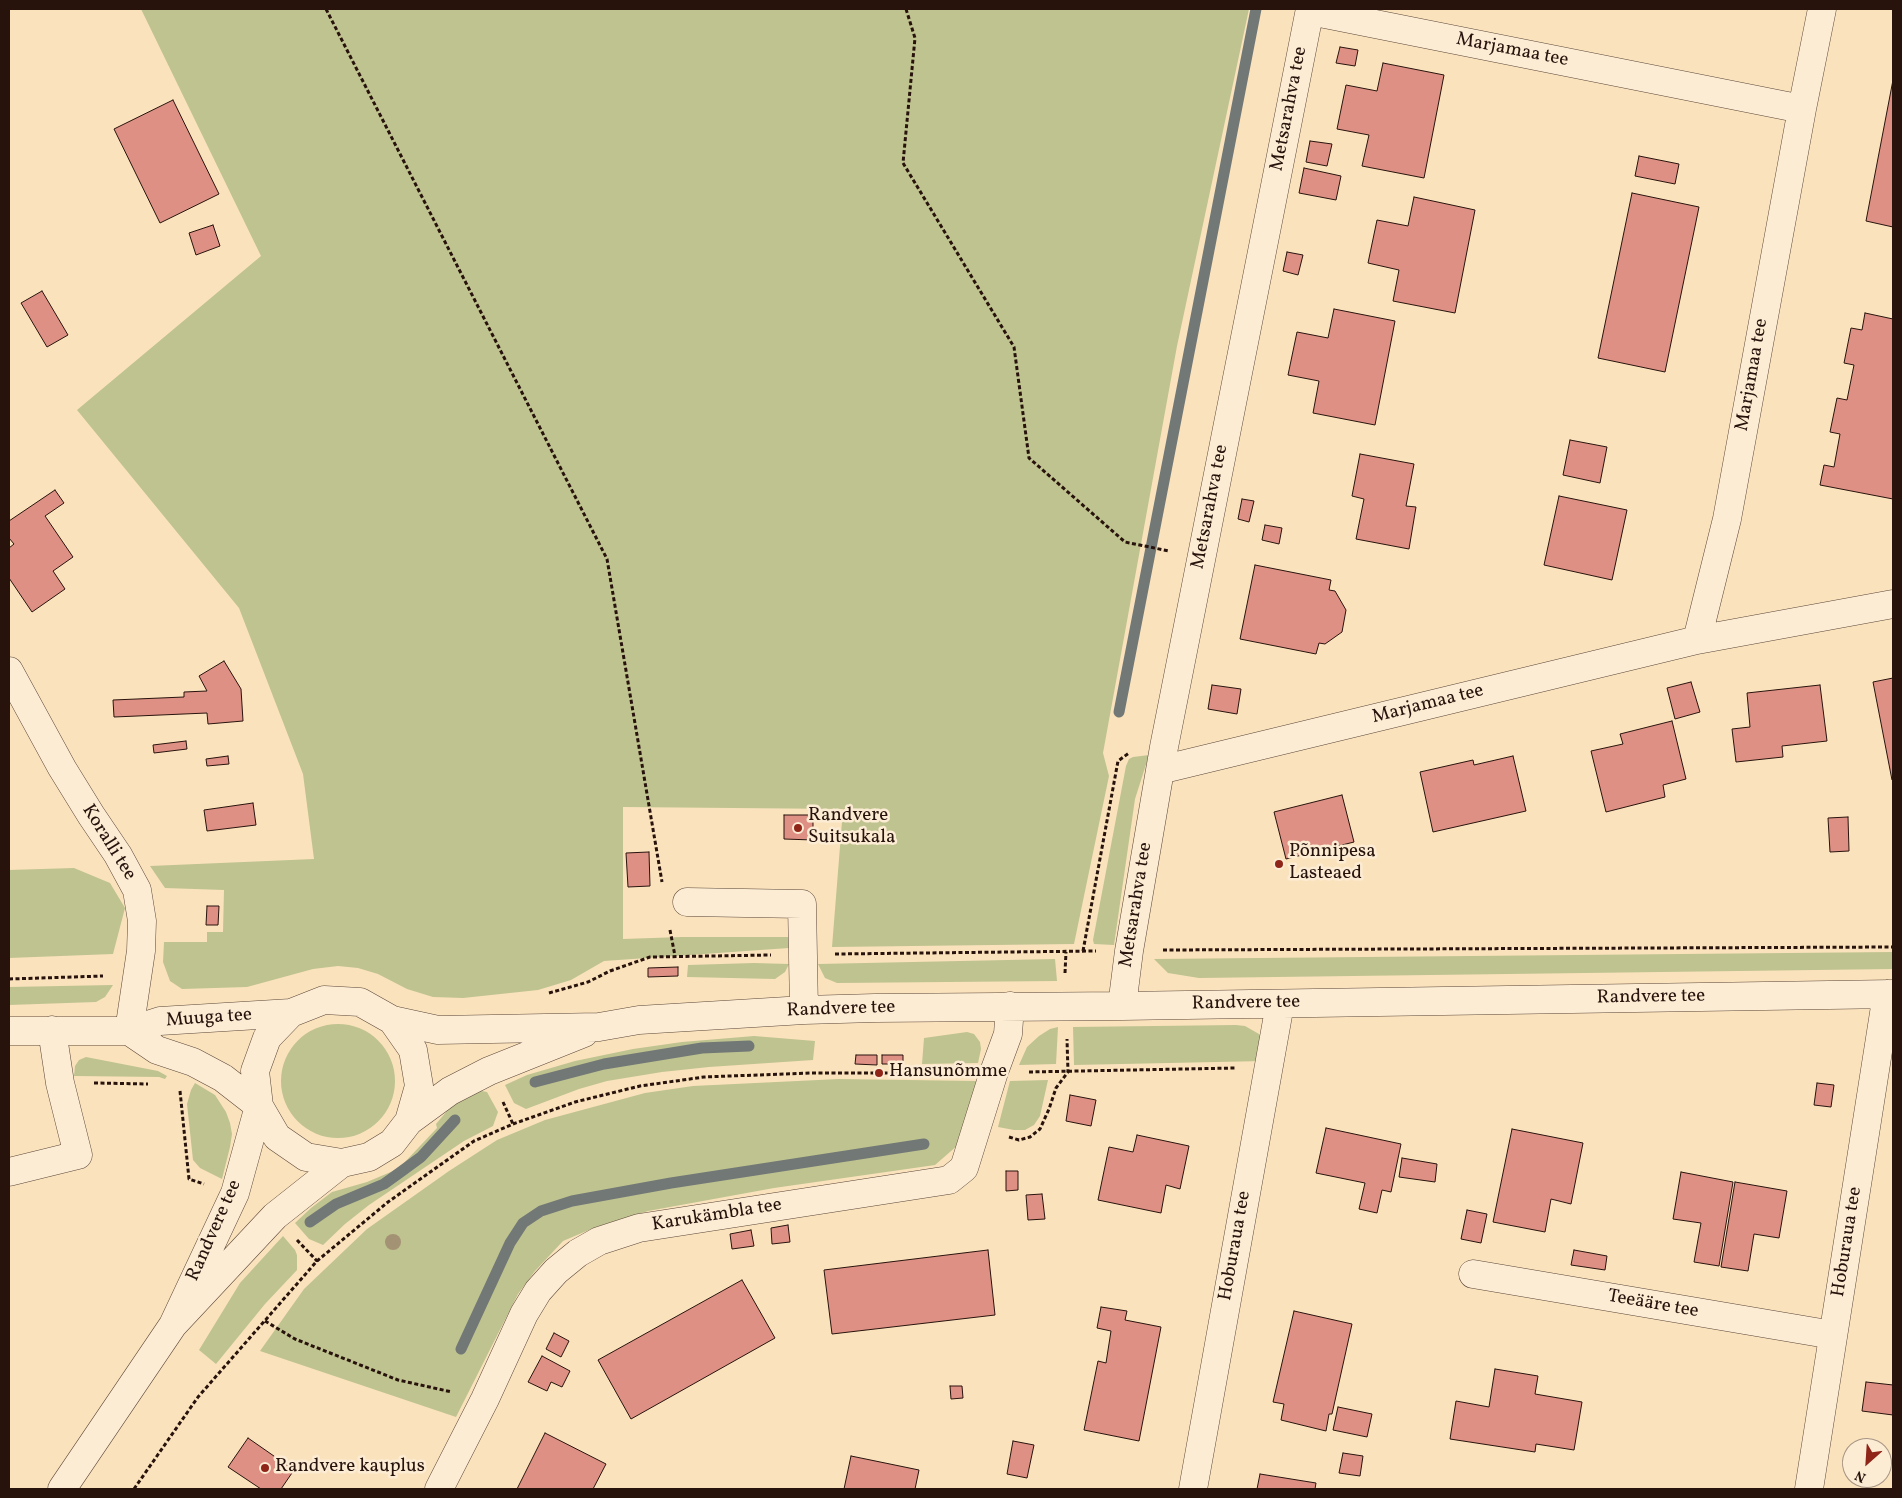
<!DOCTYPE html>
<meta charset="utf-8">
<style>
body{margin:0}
#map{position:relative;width:1902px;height:1498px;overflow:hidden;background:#fae2bd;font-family:Vollkorn,serif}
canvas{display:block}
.frame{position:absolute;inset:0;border:10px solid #28130c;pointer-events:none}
.north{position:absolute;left:1842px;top:1438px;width:50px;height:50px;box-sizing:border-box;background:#fcecd4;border:1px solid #a79584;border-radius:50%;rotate:206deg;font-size:14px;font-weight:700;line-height:20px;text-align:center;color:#28130c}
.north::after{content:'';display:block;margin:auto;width:18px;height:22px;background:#8f2418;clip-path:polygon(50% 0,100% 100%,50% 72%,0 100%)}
</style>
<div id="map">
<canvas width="1902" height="1498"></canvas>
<div class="frame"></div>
<div class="north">N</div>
</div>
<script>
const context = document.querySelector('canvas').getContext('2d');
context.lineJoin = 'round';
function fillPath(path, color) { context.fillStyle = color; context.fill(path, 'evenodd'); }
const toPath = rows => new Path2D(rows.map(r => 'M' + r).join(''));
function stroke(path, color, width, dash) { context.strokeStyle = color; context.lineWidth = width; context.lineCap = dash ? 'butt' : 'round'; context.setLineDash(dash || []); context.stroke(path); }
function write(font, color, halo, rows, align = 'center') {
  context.font = font + ' Vollkorn,serif'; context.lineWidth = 5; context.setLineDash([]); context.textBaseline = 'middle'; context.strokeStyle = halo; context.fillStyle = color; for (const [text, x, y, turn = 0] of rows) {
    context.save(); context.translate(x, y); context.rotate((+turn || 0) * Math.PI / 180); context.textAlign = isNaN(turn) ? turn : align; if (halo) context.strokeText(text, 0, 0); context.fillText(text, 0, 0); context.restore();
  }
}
const green = toPath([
 [141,9,1249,9,1177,346,1103,753,1109,776,1074,944,832,947,843,809,623,807,623,939,682,937,789,937,789,948,604,961,571,980,538,990,463,998,433,997,407,989,378,974,358,968,338,966,313,969,247,987,182,989,170,981,163,962,164,942,207,942,207,932,223,932,224,890,165,888,150,866,314,859,303,774,239,608,77,410,261,256],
 [1149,755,1135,799,1114,945,1094,944,1093,940,1126,766,1129,759,1133,757],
 [74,868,110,883,125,908,113,954,9,958,9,870],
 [1893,952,1893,969,1199,978,1168,973,1154,959],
 [1055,959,1057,981,837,983,825,978,818,964],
 [754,963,789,964,785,972,775,979,687,977,688,965],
 [113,985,105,997,96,1002,9,1005,9,987],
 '281 1081a57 57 0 1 1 114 0a57 57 0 1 1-114 0Z',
 [1236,1025,1245,1026,1259,1034,1262,1041,1264,1061,1074,1065,1073,1027],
 [1058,1027,1056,1064,1019,1065,1027,1047,1039,1036,1050,1029],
 [967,1032,974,1034,980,1042,981,1049,978,1063,922,1064,924,1038],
 [754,1036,815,1041,813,1060,709,1067,662,1072,607,1081,579,1089,526,1109,514,1103,505,1085,527,1075,575,1061,633,1049,682,1042],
 [86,1057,158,1071,167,1076,165,1079,159,1077,74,1076,75,1066,79,1060],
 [839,1079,977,1081,958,1145,935,1165,774,1188,648,1211,596,1227,563,1241,535,1271,518,1294,456,1417,260,1351,304,1289,367,1229,449,1171,497,1140,545,1120,645,1093,693,1086],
 [1048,1080,1040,1116,1034,1125,1025,1130,1014,1130,998,1127,1010,1081],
 [195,1083,215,1095,226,1112,230,1123,232,1134,230,1147,222,1179,200,1168,193,1160,187,1104,191,1090],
 [476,1090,487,1092,498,1112,493,1126,464,1141,369,1205,345,1224,323,1245,309,1239,295,1223,311,1208,332,1192,367,1182,393,1171,403,1164,437,1128,436,1124,452,1105],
 [283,1236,295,1250,297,1255,297,1270,265,1304,216,1364,199,1350,240,1283]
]);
const stream = toPath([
 [1119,712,1256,9],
 [535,1082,604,1064,702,1048,749,1046],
 [310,1222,336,1204,384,1184,402,1171,421,1157,455,1120],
 [461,1349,510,1243,523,1223,541,1211,572,1201,671,1183,924,1144]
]);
const building = toPath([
 [1340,47,1358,50,1355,66,1336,63,1340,47],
 [1383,63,1444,75,1424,178,1362,166,1369,135,1337,129,1346,85,1377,91,1383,63],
 [1893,80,1893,227,1866,221,1893,80],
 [173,100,219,194,160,223,114,129,173,100],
 [1310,141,1332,144,1327,166,1306,162,1310,141],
 [1639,156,1679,164,1675,184,1635,176,1639,156],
 [1304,168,1341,176,1336,200,1299,193,1304,168],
 [1632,193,1699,207,1665,372,1598,358,1632,193],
 [1414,197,1475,210,1455,313,1393,301,1399,270,1368,263,1377,220,1408,226,1414,197],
 [213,225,220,246,196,255,189,233,213,225],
 [1287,252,1303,255,1298,275,1283,271,1287,252],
 [42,291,68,335,47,347,21,303,42,291],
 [1334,309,1395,321,1375,425,1313,413,1319,381,1288,375,1297,332,1328,338,1334,309],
 [1865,313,1893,319,1893,499,1820,485,1824,465,1834,467,1840,434,1830,432,1837,398,1847,400,1854,365,1844,363,1851,328,1862,330,1865,313],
 [1570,440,1607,447,1600,483,1563,475,1570,440],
 [1360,454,1414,464,1406,506,1416,507,1409,549,1356,539,1364,499,1352,496,1360,454],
 [55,490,64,503,45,516,73,557,53,571,65,589,32,612,9,578,9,548,14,544,9,538,9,521,55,490],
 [1559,496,1627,510,1612,580,1544,565,1559,496],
 [1242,499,1254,501,1249,522,1238,519,1242,499],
 [1265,525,1282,528,1279,544,1262,540,1265,525],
 [1255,565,1331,580,1329,590,1335,591,1346,610,1342,632,1325,644,1319,643,1316,654,1240,639,1255,565],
 [224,661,241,689,243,721,208,724,207,713,114,717,113,700,184,697,184,692,207,691,199,676,224,661],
 [1893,678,1893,779,1892,780,1873,682,1893,678],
 [1691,682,1700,712,1675,719,1667,688,1691,682],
 [1212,685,1241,689,1237,714,1208,709,1212,685],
 [1820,685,1827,741,1782,746,1783,757,1736,762,1732,729,1750,727,1747,693,1820,685],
 [1672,721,1686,779,1663,785,1665,797,1606,812,1591,751,1623,744,1620,734,1672,721],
 [186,741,187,749,154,753,153,745,186,741],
 [228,756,229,764,207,766,206,759,228,756],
 [1513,756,1526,811,1433,832,1420,772,1473,760,1474,765,1513,756],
 [1342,795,1354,842,1286,859,1274,812,1342,795],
 [253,803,256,825,207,831,204,810,253,803],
 [784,815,813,815,813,840,784,839,784,815],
 [1848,817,1849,851,1830,852,1828,818,1848,817],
 [649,852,650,886,628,887,626,853,649,852],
 [207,906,219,906,218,925,206,925,207,906],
 [678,967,678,976,648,977,648,968,678,967],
 [856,1055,877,1055,877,1065,855,1064,856,1055],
 [882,1055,903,1055,903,1064,882,1064,882,1055],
 [1817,1083,1834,1085,1831,1107,1814,1105,1817,1083],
 [1070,1095,1096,1100,1091,1126,1066,1121,1070,1095],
 [1326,1128,1401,1144,1391,1192,1382,1190,1377,1213,1359,1209,1365,1183,1316,1173,1326,1128],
 [1512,1129,1583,1143,1571,1204,1551,1199,1545,1232,1493,1222,1512,1129],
 [1137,1135,1189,1146,1180,1189,1166,1185,1161,1213,1098,1200,1109,1147,1133,1152,1137,1135],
 [1402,1158,1437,1164,1435,1182,1399,1177,1402,1158],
 [1006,1171,1018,1171,1018,1190,1006,1191,1006,1171],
 [1681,1172,1733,1182,1719,1266,1694,1262,1701,1223,1673,1219,1681,1172],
 [1735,1182,1787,1191,1779,1238,1754,1234,1748,1271,1721,1267,1735,1182],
 [1042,1194,1045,1219,1028,1220,1026,1195,1042,1194],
 [1467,1210,1487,1214,1481,1243,1461,1239,1467,1210],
 [788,1225,790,1242,772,1244,771,1228,788,1225],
 [751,1230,754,1246,732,1249,730,1234,751,1230],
 [988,1250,995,1315,832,1334,824,1270,988,1250],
 [1574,1250,1607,1256,1605,1270,1571,1265,1574,1250],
 [742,1280,775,1338,631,1419,598,1360,742,1280],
 [1101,1307,1127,1311,1125,1320,1161,1327,1139,1441,1084,1430,1098,1361,1106,1363,1111,1331,1097,1328,1101,1307],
 [1294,1311,1352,1324,1332,1414,1329,1414,1326,1431,1281,1420,1284,1404,1273,1402,1294,1311],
 [554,1333,569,1341,561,1357,546,1349,554,1333],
 [542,1356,570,1371,562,1387,551,1382,547,1391,528,1382,542,1356],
 [1495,1369,1538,1376,1535,1394,1582,1402,1574,1450,1536,1444,1535,1452,1450,1439,1456,1401,1489,1407,1495,1369],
 [1866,1382,1893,1385,1893,1415,1862,1411,1866,1382],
 [950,1386,962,1386,963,1398,951,1399,950,1386],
 [1338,1407,1372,1414,1367,1437,1333,1430,1338,1407],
 [545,1433,606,1464,593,1489,517,1489,545,1433],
 [248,1438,294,1470,281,1489,261,1489,228,1467,248,1438],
 [1013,1441,1034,1445,1027,1478,1007,1474,1013,1441],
 [1343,1453,1363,1456,1360,1476,1339,1473,1343,1453],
 [851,1456,919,1470,915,1489,844,1489,851,1456],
 [1260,1474,1316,1483,1315,1489,1257,1489,1260,1474]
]);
const path = toPath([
 [326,9,607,559,662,882],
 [906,9,915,38,903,163,1014,347,1029,458,1125,542,1169,551],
 [670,930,675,956],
 [1163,950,1893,947],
 [1083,951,1118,761,1129,753],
 [835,954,1096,951],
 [1065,973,1066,952],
 [9,979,103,976],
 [549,993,588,982,610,971,650,957,771,955],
 [1029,1072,1235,1068],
 [94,1083,148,1084],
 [180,1091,189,1179,204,1184],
 [503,1102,513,1124],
 [1009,1137,1019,1140,1030,1137,1040,1129,1049,1109,1056,1088,1068,1072,1067,1039],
 [297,1240,317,1261],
 [265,1321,295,1339,398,1380,452,1392],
 [134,1489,198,1397,317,1261,388,1202,474,1141,513,1124,575,1102,640,1086,704,1077,810,1073,960,1073]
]);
const minor = toPath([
 [1310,11,1802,109],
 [1697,640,1727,519,1802,109,1822,9],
 [9,671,62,768,91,815,118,855,137,890,142,921,141,951,129,1031],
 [1160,770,1697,640,1893,604],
 [687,902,802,904,804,1010],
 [1122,1006,1129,951,1164,747,1310,9],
 [392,1020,413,1050,419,1086,409,1121],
 [9,1031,129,1031,160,1021,291,1013],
 [129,1031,157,1050,193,1062,223,1078,259,1106,277,1137,306,1157,342,1163,369,1157,392,1143,409,1121,450,1091,489,1071,584,1033],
 [9,1172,78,1155,60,1083,52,1030],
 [1473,1274,1833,1335],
 [173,1325,235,1193,259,1106,255,1071,267,1038,291,1013,324,1000,360,1002,392,1020,438,1030,599,1027,639,1020,804,1010,875,1008,1122,1006,1893,994],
 [62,1489,173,1325,275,1216,342,1163],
 [439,1489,485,1399,524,1314,538,1291,556,1271,578,1253,599,1241,639,1228,949,1180,964,1168,994,1072,1008,1034,1010,1006],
 [1193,1489,1280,1004],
 [1809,1489,1887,994]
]);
const trees = [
 [393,1242]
];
const markers = [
 [798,828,5,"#8f2418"],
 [1279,864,5,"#8f2418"],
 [879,1073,5,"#8f2418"],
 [265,1468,5,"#8f2418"]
];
const streetNames = [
 ["Marjamaa tee",1512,51,11],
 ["Metsarahva tee",1290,109,-79],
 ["Marjamaa tee",1753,375,-80],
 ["Metsarahva tee",1211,507,-79],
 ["Marjamaa tee",1428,705,-14],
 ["Koralli tee",108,843,58],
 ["Metsarahva tee",1137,905,-81],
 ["Randvere tee",1651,998,-1],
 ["Randvere tee",1246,1004,-1],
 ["Randvere tee",841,1010,-2],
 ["Muuga tee",209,1019,-4],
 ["Karukämbla tee",717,1216,-9],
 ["Randvere tee",215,1231,-66],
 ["Hoburaua tee",1848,1242,-81],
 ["Hoburaua tee",1236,1246,-80],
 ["Teeääre tee",1653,1305,10]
];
const poiNames = [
 ["Randvere",808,817],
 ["Suitsukala",808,839],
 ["Põnnipesa",1289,853],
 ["Lasteaed",1289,875],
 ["Hansunõmme",889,1073],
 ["Randvere kauplus",275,1468]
];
fillPath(green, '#bfc390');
stroke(stream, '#727876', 11);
fillPath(building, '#de9084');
stroke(building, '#28130c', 1);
stroke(minor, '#5c4738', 29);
stroke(path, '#28130c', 3, [4, 2.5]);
stroke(minor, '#fcecd4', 28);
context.fillStyle = '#a49275';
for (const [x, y] of trees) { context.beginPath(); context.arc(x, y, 8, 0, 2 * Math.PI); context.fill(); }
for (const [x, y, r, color] of markers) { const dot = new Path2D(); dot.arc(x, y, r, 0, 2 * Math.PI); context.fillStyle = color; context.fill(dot); stroke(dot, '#fcecd4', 2); }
write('19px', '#28130c', '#fcecd4', streetNames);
write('19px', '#28130c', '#fcecd4', poiNames, 'left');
</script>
